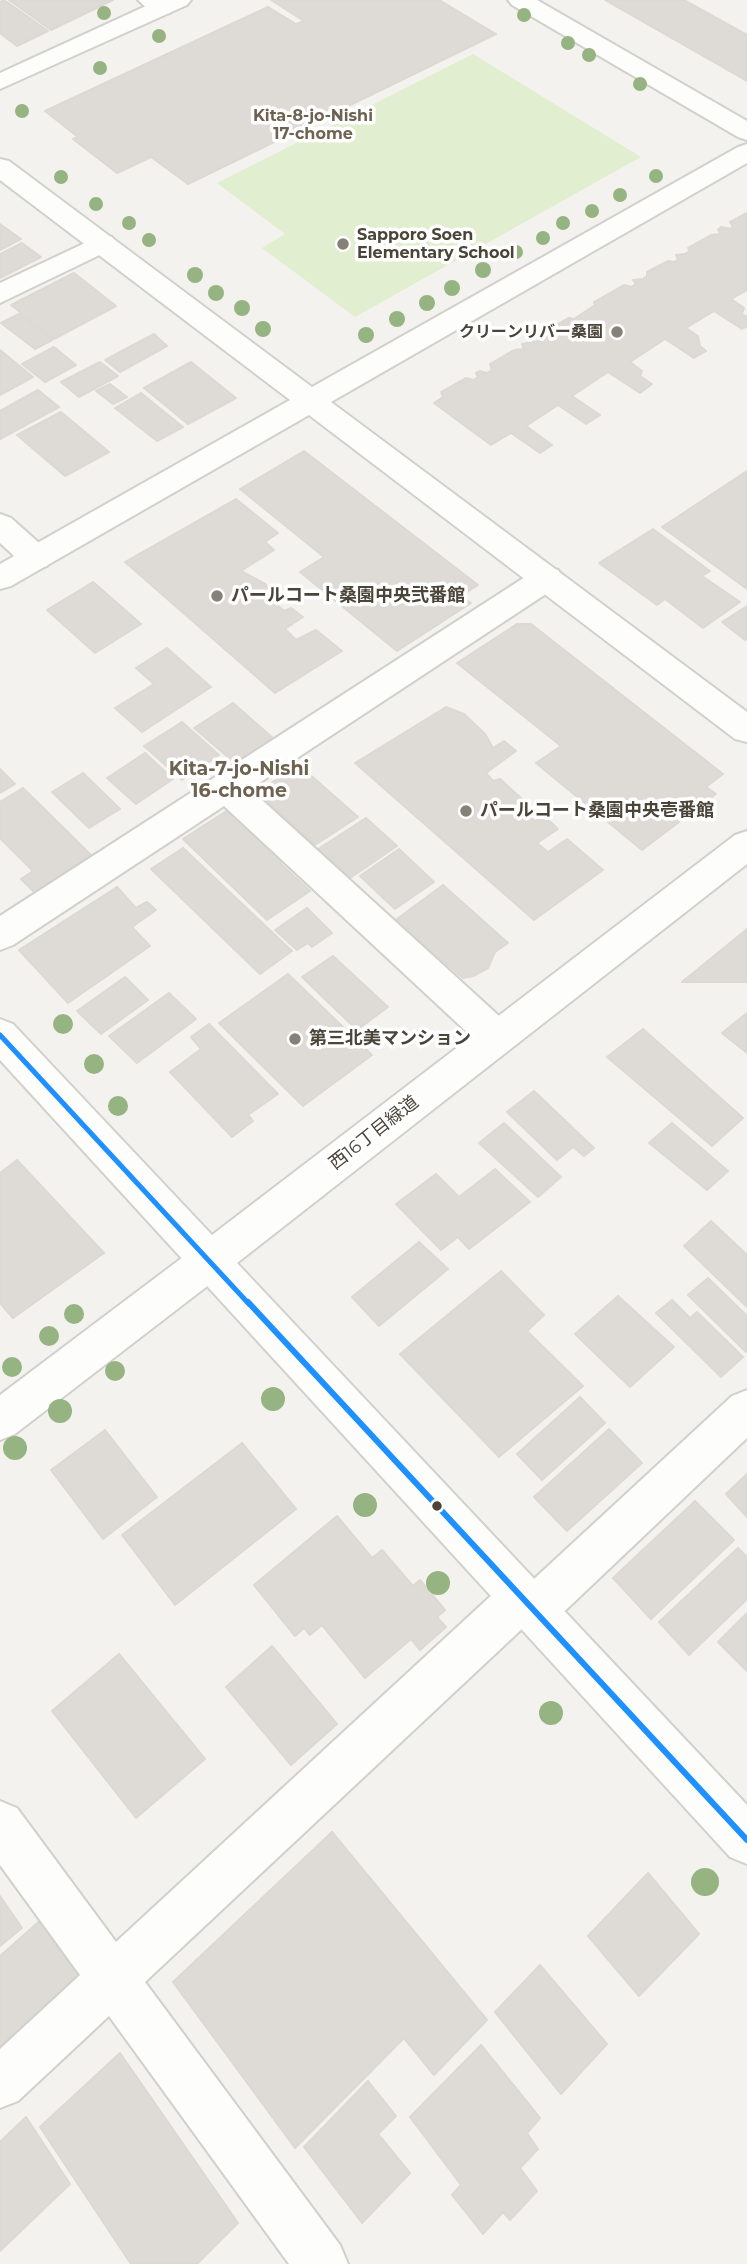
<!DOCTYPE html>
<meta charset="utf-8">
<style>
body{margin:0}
canvas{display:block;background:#f4f2ee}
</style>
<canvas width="747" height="2264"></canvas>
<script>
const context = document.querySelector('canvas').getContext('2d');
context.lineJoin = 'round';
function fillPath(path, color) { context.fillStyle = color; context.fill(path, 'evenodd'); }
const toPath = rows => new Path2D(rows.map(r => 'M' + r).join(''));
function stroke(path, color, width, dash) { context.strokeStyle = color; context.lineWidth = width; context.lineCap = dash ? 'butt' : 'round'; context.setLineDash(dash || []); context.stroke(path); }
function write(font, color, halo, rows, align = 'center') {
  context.font = font + ' Montserrat,"Noto Sans JP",sans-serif'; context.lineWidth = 7; context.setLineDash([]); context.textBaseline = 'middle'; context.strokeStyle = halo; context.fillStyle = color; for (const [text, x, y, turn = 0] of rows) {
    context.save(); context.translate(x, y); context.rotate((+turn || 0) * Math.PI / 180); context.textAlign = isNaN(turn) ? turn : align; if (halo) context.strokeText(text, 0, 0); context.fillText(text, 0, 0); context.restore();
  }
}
const green = toPath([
 [473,54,641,157,355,317,262,248,285,234,217,183]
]);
const building = toPath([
 [4,0,48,31,17,46,0,33,0,2,4,0],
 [9,0,76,1,113,0,51,30,9,0],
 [271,0,439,0,496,34,188,184,151,157,117,173,73,139,78,137,45,111,268,7,296,24,304,21,271,0],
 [605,0,684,0,747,35,747,81,605,0],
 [747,213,747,290,731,299,744,308,742,314,747,317,747,326,742,329,714,311,686,328,698,336,700,346,706,351,694,358,665,339,630,362,642,371,640,376,652,384,640,393,608,372,572,396,600,415,586,424,558,405,526,426,552,445,540,453,511,433,491,445,434,403,443,397,441,392,466,378,474,380,478,377,476,373,480,371,487,373,492,370,490,364,514,350,524,349,522,344,539,341,536,336,569,318,574,319,595,305,594,302,624,285,632,287,636,284,633,280,643,279,647,276,647,272,668,261,674,262,678,260,676,255,685,254,690,251,688,248,711,235,721,234,718,230,721,227,730,229,733,227,730,222,747,213],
 [0,224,21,239,0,250,0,224],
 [22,243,41,257,0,278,0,254,22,243],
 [74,273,116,306,54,339,11,305,74,273],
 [19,314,52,340,35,349,1,323,19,314],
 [154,334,167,346,120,372,105,360,154,334],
 [54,347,76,365,45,382,22,364,54,347],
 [0,350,33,377,0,395,0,350],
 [100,362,118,376,79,397,61,382,100,362],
 [191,362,236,398,188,424,144,388,191,362],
 [110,384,127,397,113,404,96,391,110,384],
 [38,390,59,407,0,439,0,411,38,390],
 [141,393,183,427,157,441,115,408,141,393],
 [61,412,109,452,65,476,17,435,61,412],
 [304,451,478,585,461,596,471,603,397,651,300,572,324,557,240,489,304,451],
 [747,471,747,589,662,527,747,471],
 [236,499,278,533,265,542,274,550,241,571,265,584,274,594,269,598,284,611,291,608,303,617,285,629,296,640,316,630,342,651,275,693,125,562,236,499],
 [653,529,710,571,702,576,740,602,703,628,665,599,657,605,599,563,653,529],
 [93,582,141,624,95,653,47,610,93,582],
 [747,606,747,639,745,640,722,622,747,606],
 [517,624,531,624,723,774,706,787,716,794,642,850,536,763,561,746,457,663,517,624],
 [167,648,211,687,142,732,115,708,154,684,136,668,167,648],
 [233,703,274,739,236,764,194,728,233,703],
 [446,707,464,714,485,734,493,748,504,741,516,751,486,773,493,781,500,779,522,799,516,806,535,821,544,816,558,829,537,843,548,852,567,839,603,870,534,920,355,763,446,707],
 [182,722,219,755,182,780,144,746,182,722],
 [145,753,173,779,136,804,107,778,145,753],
 [299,765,358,817,315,845,257,792,299,765],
 [0,769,15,784,0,793,0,769],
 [83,773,120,809,89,828,52,792,83,773],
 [23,788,92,856,35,893,21,879,33,871,0,838,0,802,23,788],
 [231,808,285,859,280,863,310,891,267,920,183,839,231,808],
 [366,818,397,846,350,878,318,849,366,818],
 [183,848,292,951,260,974,151,869,183,848],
 [399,849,434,882,395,909,360,876,399,849],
 [443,885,508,943,495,952,488,968,473,976,463,978,436,955,433,957,393,922,443,885],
 [117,887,136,908,147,902,156,910,132,927,150,946,68,1003,19,950,117,887],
 [307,908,332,933,312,947,308,943,297,950,275,930,307,908],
 [747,929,747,982,682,982,747,929],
 [333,956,388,1007,357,1030,302,977,333,956],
 [288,974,372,1055,303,1106,219,1023,288,974],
 [125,977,148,1000,101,1034,77,1011,125,977],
 [169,993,196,1019,137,1063,109,1036,169,993],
 [747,1013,747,1053,722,1033,747,1013],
 [209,1024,278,1094,248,1115,253,1121,232,1137,170,1072,201,1049,191,1037,209,1024],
 [643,1029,743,1118,712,1146,607,1057,643,1029],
 [534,1091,594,1148,584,1156,573,1147,557,1160,507,1112,534,1091],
 [504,1123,561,1177,538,1197,479,1143,504,1123],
 [672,1123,728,1171,707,1190,649,1143,672,1123],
 [17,1160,104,1253,13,1318,0,1303,0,1173,17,1160],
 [495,1169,530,1202,469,1249,458,1237,441,1250,396,1204,436,1174,459,1197,495,1169],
 [711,1221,747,1255,747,1307,684,1246,711,1221],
 [419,1242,448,1269,379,1326,352,1297,419,1242],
 [501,1271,544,1315,527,1331,583,1386,499,1457,400,1354,501,1271],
 [708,1278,747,1316,746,1352,688,1295,708,1278],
 [618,1296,674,1347,630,1387,575,1334,618,1296],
 [672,1300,690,1318,697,1312,743,1357,721,1377,656,1313,672,1300],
 [580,1397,605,1423,542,1480,517,1454,580,1397],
 [609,1429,642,1463,567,1531,534,1497,609,1429],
 [105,1430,157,1497,103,1539,51,1470,105,1430],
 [242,1443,296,1509,175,1605,122,1535,242,1443],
 [747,1474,747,1517,726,1494,747,1474],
 [695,1501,734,1540,651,1619,613,1578,695,1501],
 [337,1516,372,1558,382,1550,413,1586,420,1580,445,1610,437,1617,446,1627,420,1650,411,1639,365,1678,322,1625,310,1635,304,1628,295,1636,254,1585,337,1516],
 [738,1548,747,1557,747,1599,689,1655,659,1622,738,1548],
 [747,1613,747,1671,718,1642,747,1613],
 [272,1646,337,1724,291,1765,226,1687,272,1646],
 [119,1654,205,1759,136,1818,52,1711,119,1654],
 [332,1832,487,2020,434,2075,404,2038,295,2148,173,1982,332,1832],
 [648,1873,699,1934,639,1996,588,1936,648,1873],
 [0,1896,22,1928,0,1946,0,1896],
 [43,1918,82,1973,0,2047,0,1956,43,1918],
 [540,1965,607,2044,561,2094,495,2012,540,1965],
 [481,2045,540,2118,527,2133,538,2149,520,2168,537,2191,510,2220,503,2212,483,2234,452,2195,461,2185,410,2117,481,2045],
 [120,2053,238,2223,197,2264,131,2264,40,2127,120,2053],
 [368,2081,396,2116,378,2134,410,2173,362,2223,304,2147,368,2081],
 [26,2117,70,2184,0,2251,0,2142,26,2117]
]);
const minor = toPath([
 [138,0,165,0,173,8,170,13,161,15,152,13,138,0],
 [508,0,537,0,747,121,747,140,738,137,512,5,508,0],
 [102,235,112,237,116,243,112,249,0,303,0,283,102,235],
 [0,514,11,518,47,550,52,558,47,566,36,569,25,566,0,543,0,514],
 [547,567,558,570,563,578,558,586,250,789,510,1026,516,1037,510,1048,497,1053,484,1048,224,806,13,945,0,950,0,916,536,570,547,567],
 [209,1243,223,1248,229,1261,223,1274,15,1434,0,1440,0,1395,195,1248,209,1243],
 [747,1390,747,1438,550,1625,534,1631,524,1627,145,1982,340,2245,348,2264,289,2264,109,2016,18,2101,0,2108,0,2049,80,1975,0,1865,0,1801,17,1808,116,1942,507,1581,523,1575,534,1579,732,1396,747,1390]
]);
const tertiary = toPath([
 [159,0,191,0,187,5,0,89,0,73,159,0],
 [747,144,747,163,331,402,747,712,747,742,735,739,309,415,11,586,0,589,0,564,290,400,0,180,0,159,9,161,312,387,738,147,747,144],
 [747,831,747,864,237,1263,747,1805,747,1864,730,1857,0,1060,0,1019,13,1024,212,1235,735,835,747,831]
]);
const bus1Far1 = toPath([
 [0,1035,249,1304]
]);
const bus1 = toPath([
 [248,1302,747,1840]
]);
const trees = [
 [104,13,7],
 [524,15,7],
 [159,36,7],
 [568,43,7],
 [589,55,7],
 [100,68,7],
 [640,84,7],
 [22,111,7],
 [656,176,7],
 [61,177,7],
 [620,195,7],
 [96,204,7],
 [592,211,7],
 [129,223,7],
 [563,223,7],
 [543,238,7],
 [149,240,7],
 [516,252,7],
 [483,270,8],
 [195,275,8],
 [452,288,8],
 [216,293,8],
 [427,303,8],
 [242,308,8],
 [397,319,8],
 [263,329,8],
 [366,335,8],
 [63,1024,10],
 [94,1064,10],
 [118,1106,10],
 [74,1314,10],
 [49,1336,10],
 [12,1367,10],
 [115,1371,10],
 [273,1399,12],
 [60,1411,12],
 [15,1448,12],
 [365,1505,12],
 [438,1583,12],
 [551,1713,12],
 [705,1882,14]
];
const markers = [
 [343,244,7,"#868178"],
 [617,332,7,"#868178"],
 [217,596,7,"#868178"],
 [466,811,7,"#868178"],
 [295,1039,7,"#868178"],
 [437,1506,6,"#4b4439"]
];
const farNeighbourhoodnames = [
 ["Kita-8-jo-Nishi",313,116],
 ["17-chome",313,134]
];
const farPoinames = [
 ["Sapporo Soen",357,235],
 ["Elementary School",357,253],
 ["クリーンリバー桑園",603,332,"right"]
];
const poiNames = [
 ["パールコート桑園中央弐番館",231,596],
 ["パールコート桑園中央壱番館",480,811],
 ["第三北美マンション",309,1039]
];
const streetNames = [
 ["西16丁目緑道",374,1133,-38]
];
const neighbourhoodNames = [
 ["Kita-7-jo-Nishi",239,769],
 ["16-chome",239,791]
];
fillPath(green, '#e1eecf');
fillPath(building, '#dedbd6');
stroke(building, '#dcd9d4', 2);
stroke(minor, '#d2d0cb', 4);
stroke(tertiary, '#d2d0cb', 4);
fillPath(minor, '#fdfdfc');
fillPath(tertiary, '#fdfdfc');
stroke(bus1Far1, '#1e90ff', 5);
stroke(bus1, '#1e90ff', 6);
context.fillStyle = '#96b382';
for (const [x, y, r] of trees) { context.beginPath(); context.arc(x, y, r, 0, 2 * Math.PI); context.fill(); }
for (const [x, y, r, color] of markers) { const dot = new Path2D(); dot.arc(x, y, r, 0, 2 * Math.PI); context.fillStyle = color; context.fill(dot); stroke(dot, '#fff', 2.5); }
write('bold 16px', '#6e6250', '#fff', farNeighbourhoodnames);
write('bold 16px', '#4b4439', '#fff', farPoinames, 'left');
write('bold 18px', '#4b4439', '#fff', poiNames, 'left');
write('18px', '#4b4439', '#fff', streetNames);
write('bold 19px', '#6e6250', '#fff', neighbourhoodNames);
</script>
